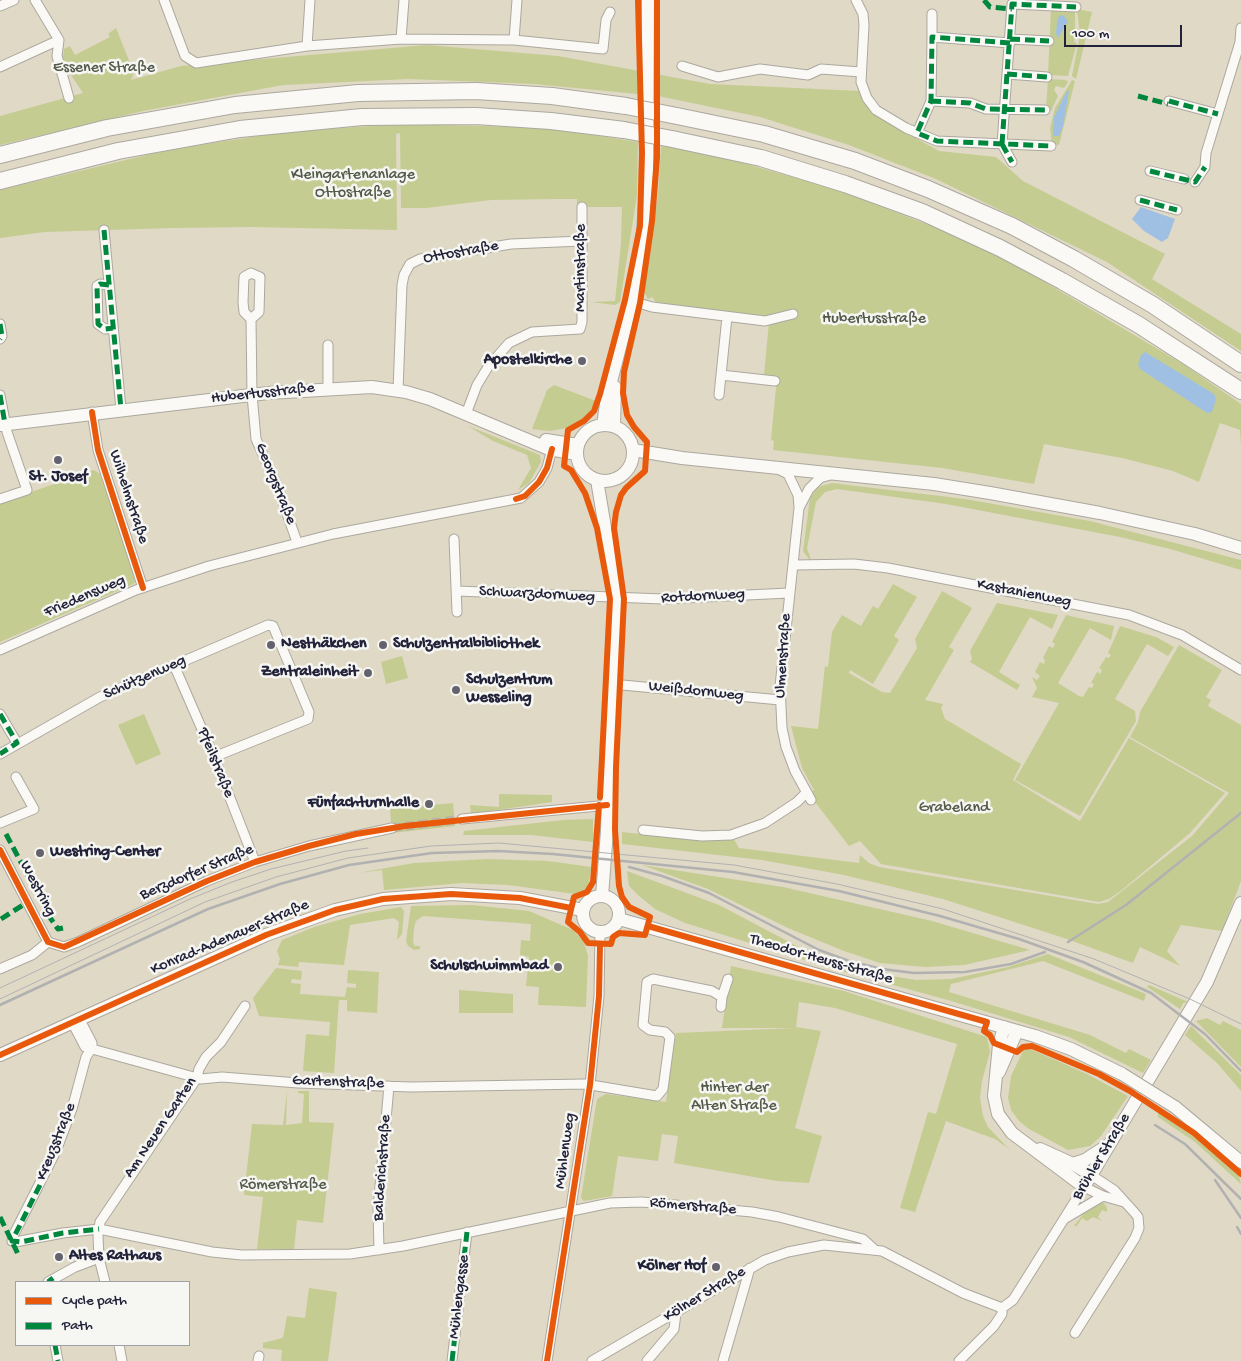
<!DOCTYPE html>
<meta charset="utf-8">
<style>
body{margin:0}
#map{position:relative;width:1241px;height:1361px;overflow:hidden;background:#e0d9c6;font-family:"Gochi Hand",sans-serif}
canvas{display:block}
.legend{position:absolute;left:15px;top:1281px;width:175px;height:65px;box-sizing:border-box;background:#f6f6f2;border:1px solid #a1a1a9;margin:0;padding:6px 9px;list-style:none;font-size:15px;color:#22223b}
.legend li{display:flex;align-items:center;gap:10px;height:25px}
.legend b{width:25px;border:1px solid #a1a1a9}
.scale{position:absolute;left:1064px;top:25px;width:118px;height:22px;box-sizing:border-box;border:2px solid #22223b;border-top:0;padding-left:6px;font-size:15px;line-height:18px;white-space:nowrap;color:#22223b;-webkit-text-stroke:4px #f6f6f2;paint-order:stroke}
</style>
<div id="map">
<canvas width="1241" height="1361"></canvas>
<ul class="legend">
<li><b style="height:6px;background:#e8590c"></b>Cycle path</li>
<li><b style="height:6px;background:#00873e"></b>Path</li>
</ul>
<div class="scale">100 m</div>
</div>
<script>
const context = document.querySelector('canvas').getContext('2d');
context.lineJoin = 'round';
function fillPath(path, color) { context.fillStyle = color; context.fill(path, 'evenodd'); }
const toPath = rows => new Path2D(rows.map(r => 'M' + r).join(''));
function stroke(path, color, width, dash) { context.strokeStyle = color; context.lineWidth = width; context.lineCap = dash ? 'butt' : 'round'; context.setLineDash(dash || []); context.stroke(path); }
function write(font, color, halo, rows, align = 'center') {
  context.font = font + ' "Gochi Hand",sans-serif'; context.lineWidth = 5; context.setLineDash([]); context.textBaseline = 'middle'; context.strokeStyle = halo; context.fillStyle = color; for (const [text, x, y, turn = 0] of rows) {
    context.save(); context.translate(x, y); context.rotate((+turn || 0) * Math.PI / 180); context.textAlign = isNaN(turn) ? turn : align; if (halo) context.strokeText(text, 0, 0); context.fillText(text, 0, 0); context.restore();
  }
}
const green = toPath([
 [1051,8,1075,9,1075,27,1077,36,1075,37,1074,42,1077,43,1068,76,1048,75],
 [1077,9,1092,12,1076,79,1072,76,1080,35],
 [116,28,134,73,131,80,181,66,427,45,558,56,710,84,861,91,872,111,903,131,939,151,996,157,1023,181,1165,254,1152,279,1241,334,1241,351,1107,262,936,179,849,145,760,117,658,96,534,84,409,79,283,85,143,111,0,145,0,116,83,93,65,66,63,58,64,49,70,46,75,55,110,37,108,34],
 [1048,79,1066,80,1068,82,1064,88,1056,86,1054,90,1058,96,1051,111,1046,110],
 [1072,80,1075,81,1059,145,1052,144,1050,128,1055,108],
 [398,124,524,127,567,131,638,142,637,195,620,302,615,305,591,302,615,301,621,244,622,207,577,207,577,199,554,199,491,200,426,208,401,208,400,133,396,134,397,230,250,227,173,228,45,232,0,238,0,190,155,153,206,144,285,132],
 [661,146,673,148,674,146,715,155,838,190,942,230,1011,262,1183,364,1241,404,1241,446,1240,430,1220,423,1199,482,1173,471,1122,458,1044,444,1034,484,942,468,773,450,774,441,771,440,777,377,764,375,769,322,772,317,653,305,655,301,652,297,648,299,644,292,658,194],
 [554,385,596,401,594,405,584,418,566,428,550,431,532,429,547,390],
 [468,426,540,455,541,462,529,483,518,490,531,468,527,455,493,441],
 [94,470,100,474,136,581,133,584,0,642,0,503],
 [832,483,965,499,1090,521,1241,560,1241,570,1170,549,1120,537,946,504,837,489,825,492,816,502,807,548,811,560,809,559,803,551,810,498,818,487],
 [893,584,917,597,894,636,899,640,873,684,850,670,849,673,882,692,890,693,917,648,915,639,942,591,972,608,949,647,954,650,925,700,943,704,941,708,945,719,1021,764,1013,780,1080,821,1129,738,1225,793,1190,833,1122,890,1109,899,1099,902,881,864,860,841,849,846,815,802,811,792,814,790,802,768,791,726,818,729,825,666,828,667,832,632,842,615,861,626,873,606,878,609],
 [997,603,1058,615,1052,629,1030,617,999,672,1020,685,1017,690,970,662,972,659,970,651],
 [1066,615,1114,626,1111,640,1090,628,1058,683,1079,696,1083,697,1089,687,1092,688,1094,684,1091,683,1097,672,1100,674,1102,670,1099,668,1106,657,1109,658,1111,655,1108,653,1120,626,1156,637,1174,647,1168,656,1147,644,1115,699,1135,711,1136,721,1080,816,1015,780,1059,703,1032,697,1037,688,1032,677,1037,680,1040,676,1035,672,1040,662,1044,664,1045,660,1043,658,1049,646,1053,648,1055,644,1052,642],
 [1179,645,1222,670,1206,697,1211,700,1208,706,1241,725,1241,881,1222,931,1181,925,1167,951,1180,966,1140,947,1133,963,1064,938,943,899,844,875,762,860,622,844,622,832,703,841,734,839,739,848,859,863,860,855,869,863,879,867,1098,904,1108,902,1192,836,1229,793,1130,737,1138,722,1140,712],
 [402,656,408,678,386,684,381,662],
 [144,714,161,754,136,765,118,725],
 [499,794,552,795,552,802,471,814,470,805,499,807],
 [453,803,455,826,392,833,390,809],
 [593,819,593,842,531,835,463,835,464,831,563,820],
 [488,859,548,861,591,867,589,882,586,889,575,894,508,885,462,883,384,890,382,870,358,873,414,863],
 [642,865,783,887,932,921,1030,950,964,965,925,967,880,963,844,951,788,928,708,889],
 [627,871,719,905,812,954,885,975,916,980,951,979,1008,967,1048,954,1146,994,1144,1001,1043,961,951,984,949,992,1090,1035,1126,1053,1129,1049,1151,1060,1143,1073,1069,1037,948,1000,834,969,685,923,655,909,638,895,629,886],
 [472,905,529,911,573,930,584,942,588,956,586,1007,538,1005,539,987,526,986,529,957,520,955,521,940,530,941,531,924,423,916,416,921,414,928,413,942,415,946,420,946,420,949,414,950,408,946,406,941,411,906],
 [401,907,404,911,402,934,397,940,399,922,394,918,350,925,344,965,299,962,298,967,278,965,280,959,277,951,282,940,314,927,360,914],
 [731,966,844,991,987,1037,990,1052,982,1081,980,1098,983,1116,988,1127,1009,1149,995,1139,946,1121,915,1212,900,1208,928,1112,936,1114,957,1044,835,1008,799,1002,796,1027,821,1031,795,1128,822,1136,809,1183,777,1181,674,1163,678,1136,662,1134,658,1161,618,1156,612,1196,584,1201,581,1198,597,1099,606,1094,666,1102,676,1033,795,1028,722,1028],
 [276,968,302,971,301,980,292,979,291,983,301,984,300,994,345,997,347,987,356,988,356,984,347,983,348,970,379,972,377,1013,347,1011,347,1000,339,1000,334,1073,303,1071,306,1034,329,1036,330,1022,259,1016,253,998],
 [1149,985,1188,1002,1183,1003,1180,1009,1147,987],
 [459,990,513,994,513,1013,459,1013],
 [1207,1018,1220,1025,1223,1021,1241,1030,1241,1067,1196,1021],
 [1191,1026,1241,1075,1241,1091,1217,1063,1185,1035],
 [1024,1049,1030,1049,1085,1073,1128,1096,1101,1136,1090,1146,1068,1150,1029,1129,1019,1121,1011,1110,1008,1098,1011,1076],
 [287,1090,286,1125,302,1123,304,1094,298,1093,298,1091,309,1091,309,1122,334,1123,323,1223,297,1220,294,1250,257,1249,263,1197,244,1195,252,1124,283,1125],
 [1158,1112,1197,1139,1239,1176,1241,1184,1195,1142,1158,1117],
 [1098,1203,1104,1203,1107,1208,1107,1212,1102,1210,1098,1217,1102,1221,1093,1217,1087,1221,1082,1218,1077,1226,1074,1226,1084,1213],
 [309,1288,337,1292,328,1361,281,1361,282,1350,263,1348,263,1343,283,1338,287,1316,305,1318]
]);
const water = toPath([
 [1063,15,1068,21,1058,38,1056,33,1057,22,1059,16],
 [1067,91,1069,91,1063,126,1059,136,1053,136,1054,117],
 [1141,207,1175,219,1168,238,1162,242,1144,231,1132,219],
 [1145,352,1214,394,1216,399,1212,412,1207,413,1140,369,1138,365,1141,355]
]);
const streetTunnel = toPath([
 [392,828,462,819]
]);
const street = toPath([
 [35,0,59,40,57,56,69,98],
 [164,0,185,56,196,63,307,46,401,39,514,40,603,49,606,20,610,12],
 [856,0,863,14,864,25,861,82,867,98,876,110,906,128,937,141,1051,146],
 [0,6,14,0],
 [932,37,932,14],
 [401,39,404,0],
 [1010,39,1049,41],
 [514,40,517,0],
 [307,46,310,0],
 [682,66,718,77,760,69,808,75,821,69,861,72],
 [0,67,59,40],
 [1007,74,1047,77],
 [931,101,970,103,986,109,1045,110],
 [1169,101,1218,114],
 [917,133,931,101,932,37,1010,43],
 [1002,144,1012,4,1076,7],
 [1002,144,1012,162],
 [1205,166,1206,153,1240,42,1241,28],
 [1150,171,1184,179],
 [1195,182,1205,167],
 [1140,200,1177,210],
 [104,230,121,409],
 [109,285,100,284,97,286,98,324,105,329,113,328],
 [632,301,652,307,765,321,793,314],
 [727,317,721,375,775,381],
 [251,319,244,312,243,302,244,277,251,273,260,277,259,312,251,319,252,395,256,439,278,488,297,542],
 [0,324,2,336,0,339],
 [328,345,328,388],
 [398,391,402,285,404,275,410,264,420,259,511,244,582,241],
 [0,395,7,432,27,490,0,499],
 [719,395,721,375],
 [92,412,98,450,143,588],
 [466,414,477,385,488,367,509,343,532,332,580,329,582,322,582,207],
 [780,470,788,474,798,495,799,507],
 [454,539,457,612],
 [795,565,854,564,888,568,1129,615,1182,635,1241,670],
 [457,591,663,599,789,593],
 [0,650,136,590,209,566,333,534,521,498,539,482,547,468,552,449],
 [174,665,214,757,255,862],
 [612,684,780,700],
 [0,714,17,743],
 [0,754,100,697,268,625,273,626,309,712,308,719,214,757],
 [811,800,795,771,786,747,782,728,780,686,799,508,809,489,820,478,830,475],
 [462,819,609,805],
 [0,823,34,809,16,777],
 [643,830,702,836,731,835,765,823,797,802,806,793],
 [0,850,48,942],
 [48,942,64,947,78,942,207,881,255,862,309,846,392,828],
 [0,969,32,955,48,942],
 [722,997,728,979],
 [79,1018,92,1043,92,1048],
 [72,1022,85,1047,201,1079,222,1077,298,1083,411,1087,585,1084,657,1096,663,1089,670,1037,665,1032,650,1030,643,1025,647,982,653,979,712,991,722,997,721,1007],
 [92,1048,86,1057,72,1109,56,1151,13,1236,12,1241,15,1242,63,1233,99,1229,212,1252,242,1255,350,1254,403,1246,610,1203,642,1202,752,1212,779,1217,863,1239,874,1249],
 [1066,1218,1103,1196],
 [379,1250,378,1209,389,1086],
 [48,1282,75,1267,99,1258],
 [105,1282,99,1258,98,1236,100,1222,197,1078,199,1069,206,1057,221,1042,245,1006],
 [1075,1333,1135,1238,1139,1228,1138,1217,1134,1212,1114,1190,1091,1175],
 [55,1345,58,1361],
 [119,1345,122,1361],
 [258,1361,259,1356],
 [452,1361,467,1232],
 [547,1361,590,1085,599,996,600,932],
 [592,1361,765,1260,788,1252,824,1245,882,1251,963,1293,1002,1308,1013,1300,1084,1187,1103,1196,1124,1202],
 [647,1361,674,1329,676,1313],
 [723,1361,750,1268],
 [959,1361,994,1326,1002,1314,1002,1308]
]);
const secondary = toPath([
 '577 453a28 28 0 1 1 56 0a28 28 0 1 1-56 0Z',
 [0,425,268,393,372,387,406,392,430,399,549,449,577,454],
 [603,425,607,397,632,301,642,246,647,174,648,0],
 [614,426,615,387],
 [546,440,578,445],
 [633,450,682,458,934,484,990,493,1100,513,1195,534,1241,548],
 [597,480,617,599,609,742,607,831,602,896],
 '583 914a18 18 0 1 1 36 0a18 18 0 1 1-36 0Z',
 [619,919,1035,1036,1071,1049,1122,1074],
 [1004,1027,999,1045,994,1096,998,1114,1012,1133,1084,1187,1207,982,1241,903],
 [0,1055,266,935,335,910,383,899,451,894,520,898,583,910],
 [999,1072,1017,1031],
 [1175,1107,1241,1162],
 [1040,1149,1073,1164,1091,1175],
 [1073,1164,1085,1160,1108,1145]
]);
const highway = toPath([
 [677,116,764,134,855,161,928,189,1012,226,1074,259,1153,305,1241,364],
 [672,139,761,158,845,184,922,212,1000,248,1062,281,1139,325,1241,391],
 [0,155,107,128,235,105,358,93,476,91,552,96,626,106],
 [0,181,118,151,240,129,362,117,476,116,551,121,624,130]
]);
const tram = toPath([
 [0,988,190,899,232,882,271,869,346,851,368,848],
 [0,999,205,902,276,877,348,858,431,846,499,843,734,865,837,884,943,909,1094,959,1190,999,1241,1024]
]);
const rail = toPath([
 [629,867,662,876,709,893,819,950,849,961,882,969,914,973,965,972,1011,964,1045,952],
 [1068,942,1126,905,1241,813],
 [0,1005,208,909,280,884,349,865,432,853,498,851,553,854,733,872,839,891,940,916,1019,939,1083,962,1151,993,1205,1034,1241,1071],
 [1155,1125,1185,1144,1241,1199],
 [1215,1180,1241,1218],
 [1237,1227,1241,1234]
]);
const secondaryBridge = toPath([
 [1122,1074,1175,1107]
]);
const highwayBridge = toPath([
 [626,106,677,116],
 [624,130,672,139]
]);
const quiet = toPath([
 [984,0,990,7,1012,9],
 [1010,39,1049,41],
 [1010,43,932,37,931,101,917,133,937,141,1051,146],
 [1007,74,1047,77],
 [1138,96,1168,104],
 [931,101,970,103,986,109,1045,110],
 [1169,101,1218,114],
 [1002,144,1012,4,1076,7],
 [1002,144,1012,162],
 [1150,171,1195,182,1205,167],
 [1140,200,1177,210],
 [104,230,121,409],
 [109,285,100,284,97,286,98,324,105,329,113,328],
 [0,324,2,336,0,339],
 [0,395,5,424],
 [0,714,17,743,0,754],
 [6,834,51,919,58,929,63,928],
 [1,919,23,905],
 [40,1185,12,1241,21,1242,63,1233,99,1229],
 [0,1217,18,1254],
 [48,1282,53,1278],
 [55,1345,58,1361],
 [452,1361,467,1232]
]);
const cycleway = toPath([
 [92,412,98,450,143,588],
 [516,499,525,496,539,482,547,468,552,449],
 [600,797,610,599,597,528,585,493,571,470,564,466,568,430,584,421,594,411,600,394,625,300,640,226,642,153,638,0],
 [599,805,593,882,587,892,574,897,568,922,580,932,588,943,611,944,613,937,619,933,645,935,650,917,629,907,622,897,619,886,615,830,616,767,624,599,614,528,616,512,621,495,626,488,645,471,647,442,634,427,627,415,623,393,624,372,640,303,652,221,657,157,657,0],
 [0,850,48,942,64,947,207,881,255,862,309,846,356,834,405,826,607,805],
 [648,926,987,1022,984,1031,990,1035,994,1043,1017,1052,1023,1047,1032,1046,1099,1074,1130,1091,1194,1133,1241,1174],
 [0,1055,266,935,335,910,383,899,451,894,520,898,571,908],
 [547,1361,590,1085,599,996,600,944]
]);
const markers = [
 [582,361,5,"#64626c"],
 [58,460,5,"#64626c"],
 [271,645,5,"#64626c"],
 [383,645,5,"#64626c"],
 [368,673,5,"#64626c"],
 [456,690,5,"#64626c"],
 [429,804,5,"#64626c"],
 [40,853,5,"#64626c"],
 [558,967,5,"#64626c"],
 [59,1257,5,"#64626c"],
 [716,1267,5,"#64626c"]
];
const parkNames = [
 ["Essener Straße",104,69],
 ["Kleingartenanlage",353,176],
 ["Ottostraße",353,194],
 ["Hubertusstraße",874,320],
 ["Grabeland",954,809],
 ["Hinter der",734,1089],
 ["Alten Straße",734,1107],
 ["Römerstraße",283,1186]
];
const streetNames = [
 ["Ottostraße",461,253,-10],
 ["Martinstraße",582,268,-90],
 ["Hubertusstraße",263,394,-6],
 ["Georgstraße",275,484,68],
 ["Wilhelmstraße",128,497,72],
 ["Kastanienweg",1024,594,11],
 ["Schwarzdornweg",537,595,3],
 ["Friedensweg",85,597,-23],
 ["Rotdornweg",703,597,-3],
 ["Ulmenstraße",784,656,-86],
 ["Schützenweg",145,678,-24],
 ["Weißdornweg",696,692,6],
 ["Pfeilstraße",215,763,68],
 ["Berzdorfer Straße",197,873,-23],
 ["Westring",37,889,62],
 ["Konrad-Adenauer-Straße",230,938,-23],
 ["Theodor-Heuss-Straße",821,960,16],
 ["Gartenstraße",338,1083,2],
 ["Am Neuen Garten",161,1128,-56],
 ["Kreuzstraße",57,1142,-68],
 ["Mühlenweg",566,1151,-82],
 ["Brühler Straße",1102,1157,-59],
 ["Balderichstraße",383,1168,-86],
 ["Römerstraße",693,1207,5],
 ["Kölner Straße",705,1295,-31],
 ["Mühlengasse",460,1297,-83]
];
const poiNames = [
 ["Apostelkirche",572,361],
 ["St. Josef",58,478,"center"],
 ["Nesthäkchen",281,645,"left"],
 ["Schulzentralbibliothek",393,645,"left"],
 ["Zentraleinheit",358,673],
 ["Schulzentrum",466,681,"left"],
 ["Wesseling",466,699,"left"],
 ["Fünfachturnhalle",419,804],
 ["Westring-Center",50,853,"left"],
 ["Schulschwimmbad",548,967],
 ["Altes Rathaus",69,1257,"left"],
 ["Kölner Hof",706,1267]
];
fillPath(green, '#c4cc91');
fillPath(water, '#a0c0e3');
stroke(streetTunnel, '#bab4aa', 9, [9, 4.5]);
stroke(street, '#aca89f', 11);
stroke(secondary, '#aca89f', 14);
stroke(highway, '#aca89f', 18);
stroke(street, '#faf9f6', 9);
stroke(secondary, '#faf9f6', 12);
stroke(highway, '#faf9f6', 16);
stroke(tram, '#b2b1b2', 1);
stroke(rail, '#b2b1b2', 2.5);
stroke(secondaryBridge, '#aca89f', 14, []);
stroke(highwayBridge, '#aca89f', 18, []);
stroke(secondaryBridge, '#faf9f6', 12);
stroke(highwayBridge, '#faf9f6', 16);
stroke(quiet, '#00873e', 5, [10, 5]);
stroke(cycleway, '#e8590c', 6);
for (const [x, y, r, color] of markers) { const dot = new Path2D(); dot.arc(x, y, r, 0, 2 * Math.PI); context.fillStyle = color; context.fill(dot); stroke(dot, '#f6f6f2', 2); }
write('16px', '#535a4a', '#f6f6f2', parkNames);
write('16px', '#22223b', '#f6f6f2', streetNames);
write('bold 16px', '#22223b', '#f6f6f2', poiNames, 'right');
</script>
